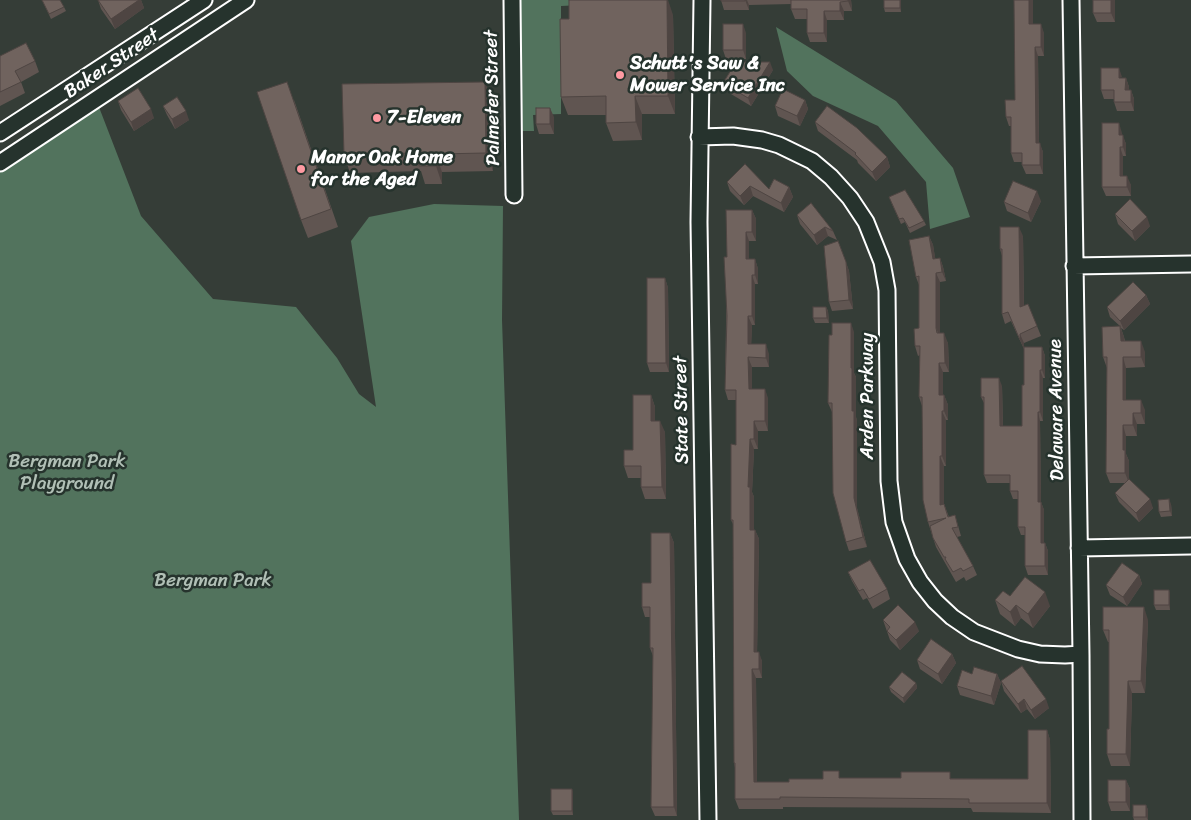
<!DOCTYPE html>
<style>
body{margin:0}
canvas{display:block;background:#353d37}
</style>
<canvas width="1191" height="820"></canvas>
<script>
const context = document.querySelector('canvas').getContext('2d');
context.lineJoin = 'round';
function fillPath(path, color) { context.fillStyle = color; context.fill(path, 'evenodd'); }
const toPath = rows => new Path2D(rows.map(r => 'M' + r).join(''));
function stroke(path, color, width, dash) { context.strokeStyle = color; context.lineWidth = width; context.lineCap = dash ? 'butt' : 'round'; context.setLineDash(dash || []); context.stroke(path); }
function write(font, color, halo, rows, align = 'center') {
  context.font = font + ' Sriracha,sans-serif'; context.lineWidth = 5; context.setLineDash([]); context.textBaseline = 'middle'; context.strokeStyle = halo; context.fillStyle = color; for (const [text, x, y, turn = 0] of rows) {
    context.save(); context.translate(x, y); context.rotate((+turn || 0) * Math.PI / 180); context.textAlign = isNaN(turn) ? turn : align; if (halo) context.strokeText(text, 0, 0); context.fillText(text, 0, 0); context.restore();
  }
}
const green = toPath([
 [517,0,622,0,622,3,561,6,561,114,533,115,534,131,519,131],
 [776,27,896,101,953,168,970,217,930,229,926,182,878,126,813,96,787,71],
 [97,102,141,216,213,299,296,307,337,358,359,394,376,407,351,241,369,217,434,204,503,206,502,320,519,820,0,820,0,166]
]);
const minor = toPath([
 [512,0,514,195],
 [702,0,699,222,708,820],
 [1071,0,1081,654,1082,820],
 [0,133,204,0],
 [699,137,733,136,762,140,779,145,812,161,831,177,850,198,866,222,882,262,887,290,889,481,894,522,907,559,920,582,935,601,952,617,974,632,1018,649,1040,654,1065,655,1081,654],
 [0,163,246,0],
 [1074,266,1191,264],
 [1079,548,1191,546]
]);
const wall = toPath([
 [42,0,64,7,66,11,51,19],
 [98,0,141,0,144,8,115,29,101,9],
 [721,0,851,0,852,11,844,11,844,20,827,20,827,42,810,42,807,33,807,19,795,19,791,9,791,4,749,5,749,10,724,10],
 [901,0,901,12,885,12,884,8],
 [1033,0,1033,24,1044,33,1044,56,1038,56,1039,143,1043,152,1043,174,1026,174,1022,165,1022,162,1014,162,1011,153,1011,126,1009,126,1006,117,1015,100],
 [1093,0,1115,0,1115,22,1097,22,1093,13],
 [673,15,675,114,642,114,642,140,613,141,606,123,606,115,568,115,561,97],
 [746,33,746,59,726,59,723,50],
 [0,56,35,61,39,72,21,82,25,93,0,106],
 [773,70,751,106,726,91,723,83],
 [1122,78,1126,78,1129,87,1129,90,1131,90,1134,99,1134,111,1117,111,1114,102,1114,99,1104,99,1101,90],
 [294,100,338,227,308,238,301,220],
 [492,100,493,171,442,172,442,184,425,184,421,171,350,173,344,154],
 [805,100,808,109,800,126,778,116,775,106],
 [118,101,154,118,134,131,121,110],
 [163,106,189,120,175,129,167,115],
 [554,117,554,134,539,134,536,124],
 [815,122,887,157,890,167,876,181,858,163,857,160,818,131],
 [1122,133,1122,135,1126,144,1126,156,1123,156,1123,176,1131,185,1131,196,1106,196,1102,187],
 [727,182,769,189,789,187,793,197,784,212,753,196,744,205,730,191],
 [1041,201,1031,222,1007,211,1004,202],
 [891,202,924,221,926,225,910,233,905,222,901,224],
 [811,203,833,231,837,240,828,236,817,245,800,224,797,215],
 [752,210,756,219,756,241,749,241,749,259,755,259,758,269,758,284,755,284,755,325,752,325,751,344,769,354,769,367,752,367,752,389,768,398,768,431,758,431,758,449,754,449,752,492,754,497,754,530,755,530,759,539,757,652,762,661,762,678,756,678,757,782,789,782,823,779,842,778,1028,779,1047,730,1050,740,1051,813,973,812,971,808,783,807,783,809,739,809,735,799,735,768,734,763,733,524,731,520,736,445,736,400,728,400,725,390,727,257],
 [1115,214,1150,226,1135,241,1118,224],
 [929,236,933,245,935,258,940,258,943,267,946,281,940,282,940,333,948,343,949,372,943,372,943,395,944,395,948,405,948,420,946,420,946,466,944,466,944,504,949,517,955,515,961,536,957,537,973,566,977,575,966,581,964,577,956,582,936,547,928,522,922,406,919,397,920,355,918,356,915,346,919,328,919,285,916,277],
 [1023,236,1024,306,1037,326,1041,336,1024,343,1024,349,1011,321,1005,324,1002,314,1002,256,1000,249],
 [838,241,849,271,853,309,832,311,829,302],
 [665,278,668,288,669,372,650,372,647,363],
 [1146,295,1150,304,1124,330,1121,328,1124,337,1125,341,1145,352,1145,367,1126,368,1126,400,1145,410,1145,424,1137,424,1137,436,1126,436,1126,454,1129,461,1129,479,1153,508,1139,522,1119,502,1115,493,1125,483,1110,483,1106,473,1107,368,1103,357,1120,326,1110,317,1107,307],
 [826,307,828,311,829,323,815,323,813,318],
 [854,332,854,373,856,377,856,417,857,421,857,508,867,547,849,551,846,542,832,412,828,403,832,335],
 [1042,347,1045,356,1045,378,1043,378,1043,421,1040,421,1041,502,1044,510,1044,543,1045,543,1048,551,1048,575,1028,575,1025,566,1025,535,1021,535,1018,527,1018,499,1013,499,1010,491,1010,483,987,483,984,475,984,403,981,397,1002,386,1003,426,1022,426],
 [651,395,655,407,655,421,665,432,666,499,645,499,641,487,641,478,628,478,624,466,633,450],
 [1171,504,1172,516,1161,517,1159,512],
 [670,533,674,543,677,816,655,816,651,807,653,656,650,648,650,617,645,617,642,607],
 [848,572,887,589,890,599,873,609,867,598,863,600,852,581],
 [1139,575,1142,584,1127,606,1110,595,1106,585],
 [1169,590,1170,595,1170,610,1156,610,1154,605],
 [1010,596,1050,606,1033,628,1021,618,1015,626,1000,614,995,600],
 [883,620,919,631,900,650,890,640],
 [1148,620,1145,693,1132,693,1130,766,1111,766,1107,754,1109,729,1109,642,1108,642,1103,630],
 [952,654,956,663,942,684,920,669,917,660],
 [972,674,997,674,1001,683,994,705,960,695,957,686],
 [1001,681,1049,708,1035,719,1027,709,1021,713,1004,691],
 [916,683,917,688,904,703,891,692,889,687],
 [1126,780,1130,789,1130,811,1111,811,1108,802],
 [572,789,573,794,573,815,553,815,551,811],
 [1146,805,1148,810,1148,820,1134,820,1133,817]
]);
const shadedWall = toPath([
 [139,0,141,0,144,8,115,29,111,19],
 [667,0,668,0,673,15,675,114,668,96],
 [745,0,747,0,749,5,749,10],
 [848,0,851,0,852,11,848,1],
 [900,0,901,0,901,12,900,8],
 [1029,0,1033,0,1033,33,1029,24],
 [1111,0,1115,0,1115,22,1111,13],
 [840,2,844,11,844,20,840,11],
 [824,11,827,20,827,42,824,33],
 [743,24,746,33,746,59,743,50],
 [1041,24,1044,33,1044,56,1041,47],
 [1035,47,1038,56,1039,152,1036,143],
 [770,62,773,70,751,106,748,98],
 [1119,68,1122,77,1119,78],
 [1126,78,1129,87,1129,99,1125,90],
 [485,82,492,100,493,171,486,153],
 [1131,90,1134,99,1134,111,1131,102],
 [635,96,642,114,642,140,636,122],
 [805,100,808,109,800,126,797,116],
 [550,108,554,117,554,134,550,124],
 [151,109,154,118,134,131,131,122],
 [186,111,189,120,175,129,172,119],
 [1119,123,1122,133,1122,144,1119,135],
 [1123,135,1126,144,1126,156,1123,147],
 [1040,143,1043,152,1043,174,1040,165],
 [1120,147,1123,156,1123,185,1120,176],
 [436,154,442,172,442,184,436,166],
 [887,157,890,167,876,181,872,172],
 [1127,176,1131,185,1131,196,1127,187],
 [750,186,753,196,744,205,740,196],
 [789,187,793,197,784,212,781,203],
 [1037,191,1041,201,1031,222,1028,213],
 [752,210,756,219,756,241,752,232],
 [1147,217,1150,226,1135,241,1132,231],
 [825,227,828,236,817,245,814,235],
 [1019,227,1023,236,1024,317,1020,307],
 [746,232,749,241,749,269,746,259],
 [929,236,933,245,937,268,933,259],
 [940,258,943,267,946,281,942,272],
 [755,259,758,269,758,284,755,275],
 [846,262,849,271,853,309,849,300],
 [936,273,940,282,940,337,936,328],
 [752,275,755,284,755,325,752,316],
 [665,278,668,288,669,372,666,363],
 [1146,295,1150,304,1124,330,1120,321],
 [826,307,828,311,829,323,827,318],
 [748,316,752,325,751,354,748,344],
 [851,323,854,332,854,373,856,377,856,417,857,421,857,508,867,547,863,537,854,498,851,368],
 [1120,326,1124,337,1125,352,1121,341],
 [944,333,948,343,949,372,945,363],
 [1020,334,1024,343,1024,349,1020,340],
 [1141,341,1145,352,1145,367,1141,357],
 [766,344,769,354,769,367,766,358],
 [1042,347,1045,356,1045,378,1042,370],
 [748,357,752,367,752,399,749,389],
 [1123,357,1126,368,1126,410,1123,400],
 [939,363,943,372,943,405,939,395],
 [1040,370,1043,378,1043,421,1040,412],
 [999,378,1002,386,1003,434,1000,426],
 [765,389,768,398,768,431,765,421],
 [651,395,655,407,655,432,651,421],
 [944,395,948,405,948,420,944,411],
 [1141,400,1145,410,1145,424,1141,413],
 [942,411,946,420,946,466,942,456],
 [1038,412,1040,421,1041,502,1044,510,1044,551,1041,543,1038,502],
 [1133,413,1137,424,1137,436,1133,425],
 [660,421,665,432,666,499,662,487],
 [754,421,758,431,758,449,754,439],
 [1123,425,1126,436,1126,454,1129,461,1129,483,1125,473,1123,450],
 [750,439,754,449,752,492,754,497,754,539,750,530,748,487],
 [940,456,944,466,944,515,940,505],
 [1150,499,1153,508,1139,522,1136,513],
 [1169,499,1171,504,1172,516,1170,511],
 [755,530,759,539,757,661,754,652],
 [670,533,674,543,677,816,674,807],
 [1045,543,1048,551,1048,575,1045,566],
 [1139,575,1142,584,1127,606,1123,597],
 [1169,590,1170,595,1170,610,1169,605],
 [1045,592,1050,606,1033,628,1028,614],
 [1016,605,1021,618,1015,626,1010,612],
 [1144,607,1148,620,1145,693,1141,681],
 [915,622,919,631,900,650,896,640],
 [759,652,762,661,762,678,759,669],
 [952,654,956,663,942,684,938,674],
 [752,669,756,678,757,792,754,782],
 [997,674,1001,683,994,705,991,696],
 [1128,681,1132,693,1130,766,1126,754],
 [916,683,917,688,904,703,903,698],
 [1024,699,1027,709,1021,713,1018,704],
 [1046,699,1049,708,1035,719,1031,710],
 [1047,730,1050,740,1051,813,1047,803],
 [1126,780,1130,789,1130,811,1126,802],
 [572,789,573,794,573,815,572,811],
 [1146,805,1148,810,1148,820,1146,817]
]);
const building = toPath([
 [42,0,60,0,64,7,49,14,42,0],
 [98,0,139,0,111,19,98,0],
 [569,0,667,0,668,96,635,96,636,122,606,123,606,96,561,97,560,19,569,19,569,0],
 [721,0,745,0,745,1,721,1,721,0],
 [791,0,848,0,848,1,840,2,840,11,824,11,824,33,807,33,807,9,791,9,791,0],
 [884,0,900,0,900,8,884,8,884,0],
 [1014,0,1029,0,1029,24,1041,24,1041,47,1035,47,1036,143,1040,143,1040,165,1022,165,1022,153,1011,153,1011,117,1006,117,1005,100,1015,100,1014,0],
 [1093,0,1111,0,1111,13,1093,13,1093,0],
 [723,24,743,24,743,50,723,50,723,24],
 [26,43,35,61,15,71,21,82,0,92,0,56,26,43],
 [736,62,770,62,748,98,723,83,736,62],
 [1101,68,1119,68,1119,78,1126,78,1125,90,1131,90,1131,102,1114,102,1114,90,1101,90,1101,68],
 [287,82,331,209,301,220,257,92,287,82],
 [485,82,486,153,436,154,436,166,419,166,418,153,344,154,342,84,485,82],
 [138,88,151,109,131,122,118,101,138,88],
 [783,89,805,100,797,116,775,106,783,89],
 [177,97,186,111,172,119,163,106,177,97],
 [827,106,857,128,887,157,872,172,855,154,856,153,815,122,827,106],
 [536,108,550,108,550,124,536,124,536,108],
 [1102,123,1119,123,1119,135,1123,135,1123,147,1120,147,1120,176,1127,176,1127,187,1102,187,1102,123],
 [745,164,769,189,774,179,789,187,781,203,750,186,740,196,727,182,745,164],
 [1013,181,1037,191,1028,213,1004,202,1013,181],
 [905,190,924,221,909,228,903,218,899,219,889,197,905,190],
 [1130,199,1147,217,1132,231,1115,214,1130,199],
 [811,203,833,231,825,227,814,235,797,215,811,203],
 [726,210,752,210,752,232,746,232,746,259,755,259,755,275,752,275,752,316,748,316,748,344,766,344,766,358,748,357,749,389,765,389,765,421,754,421,754,439,750,439,748,487,750,487,750,530,755,530,754,652,759,652,759,669,752,669,754,782,789,782,789,779,823,779,823,771,839,771,839,778,901,778,901,772,950,772,950,779,1028,779,1028,730,1047,730,1047,803,969,803,969,799,780,797,780,799,735,799,735,763,734,763,733,520,731,520,731,444,736,445,736,390,725,390,727,316,724,257,727,257,726,210],
 [1000,227,1019,227,1020,307,1028,304,1037,326,1020,334,1020,340,1008,312,1002,314,1002,249,1000,249,1000,227],
 [929,236,933,259,940,258,942,272,936,273,936,328,937,333,944,333,945,363,939,363,939,395,944,395,944,411,942,411,942,456,940,456,940,505,944,504,948,517,955,515,958,527,952,528,973,566,963,571,961,568,953,572,945,559,946,557,944,557,933,538,930,526,946,518,928,522,923,500,922,397,919,397,920,346,915,346,914,329,919,328,919,276,916,277,909,240,929,236],
 [838,241,846,262,849,300,829,302,824,246,838,241],
 [647,278,665,278,666,363,647,363,647,278],
 [1133,282,1146,295,1120,321,1107,307,1133,282],
 [813,307,826,307,827,318,813,318,813,307],
 [832,323,851,323,851,368,852,368,852,411,854,411,854,498,863,537,846,542,833,493,832,403,828,403,829,335,832,335,832,323],
 [1120,326,1121,341,1141,341,1141,357,1123,357,1123,400,1141,400,1141,413,1133,413,1133,425,1123,425,1123,450,1125,450,1125,473,1106,473,1107,357,1103,357,1102,327,1120,326],
 [1024,347,1042,347,1042,370,1040,370,1040,412,1038,412,1038,502,1041,502,1041,543,1045,543,1045,566,1025,566,1025,527,1018,527,1018,491,1010,491,1010,475,984,475,984,397,981,397,981,378,999,378,1000,426,1022,426,1022,385,1024,385,1024,347],
 [633,395,651,395,651,421,660,421,662,487,641,487,641,466,624,466,624,450,633,450,633,395],
 [1129,479,1150,499,1136,513,1115,493,1129,479],
 [1169,499,1170,511,1159,512,1158,500,1169,499],
 [651,533,670,533,674,807,651,807,653,648,650,648,650,607,642,607,642,583,651,583,651,533],
 [870,560,887,589,869,599,863,589,859,591,848,572,870,560],
 [1122,563,1139,575,1123,597,1106,585,1122,563],
 [1025,577,1045,592,1028,614,1016,605,1010,612,995,600,1003,591,1010,596,1025,577],
 [1154,590,1169,590,1169,605,1154,605,1154,590],
 [898,605,915,622,896,640,887,631,890,627,883,620,898,605],
 [1103,607,1144,607,1141,681,1128,681,1126,754,1107,754,1107,729,1109,729,1109,630,1103,630,1103,607],
 [931,639,952,654,938,674,917,660,931,639],
 [1022,666,1046,699,1031,710,1024,699,1018,704,1001,681,1022,666],
 [974,667,997,674,991,696,957,686,962,670,972,674,974,667],
 [902,672,916,683,903,698,889,687,902,672],
 [1108,780,1126,780,1126,802,1108,802,1108,780],
 [551,789,572,789,572,811,551,811,551,789],
 [1133,805,1146,805,1146,817,1133,817,1133,805]
]);
const markers = [
 [620,75,5,"#ff9aa2"],
 [377,118,5,"#ff9aa2"],
 [301,169,5,"#ff9aa2"]
];
const streetNames = [
 ["Baker Street",112,64,-34],
 ["Palmeter Street",493,98,-91],
 ["Arden Parkway",868,396,-90],
 ["State Street",682,410,-91],
 ["Delaware Avenue",1057,410,-91]
];
const poiNames = [
 ["Schutt's Saw &",630,64],
 ["Mower Service Inc",630,86],
 ["7-Eleven",387,118],
 ["Manor Oak Home",311,158],
 ["for the Aged",311,180]
];
const parkNames = [
 ["Bergman Park",67,462],
 ["Playground",67,484],
 ["Bergman Park",213,581]
];
fillPath(green, '#52735d');
stroke(minor, '#fff', 19);
stroke(minor, '#26332d', 15);
fillPath(wall, '#605551');
fillPath(shadedWall, '#4e4542');
fillPath(building, '#70635e');
stroke(building, '#4e4542', 1);
for (const [x, y, r, color] of markers) { const dot = new Path2D(); dot.arc(x, y, r, 0, 2 * Math.PI); context.fillStyle = color; context.fill(dot); stroke(dot, '#26332d', 2); }
write('19px', '#fff', '#26332d', streetNames);
write('bold 19px', '#fff', '#26332d', poiNames, 'left');
write('19px', '#b1c0b6', '#26332d', parkNames);
</script>
